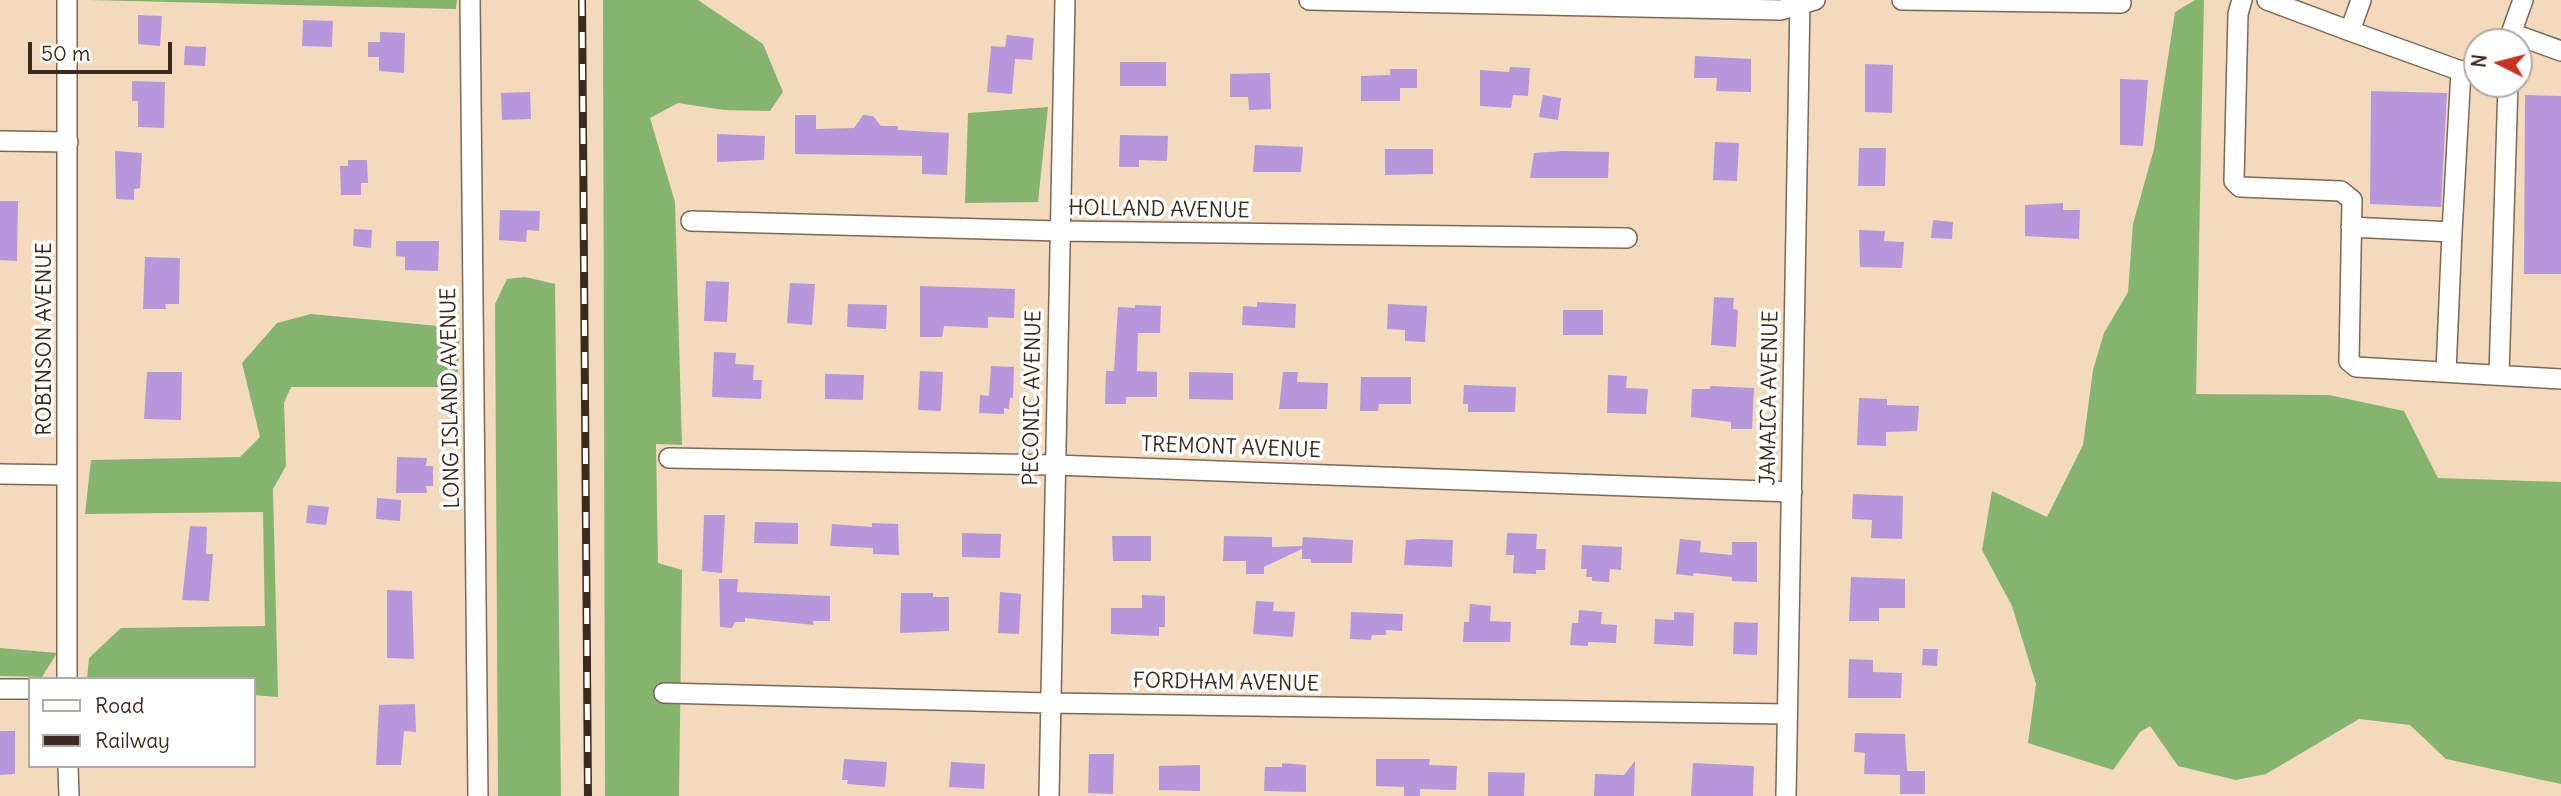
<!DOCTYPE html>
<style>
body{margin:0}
#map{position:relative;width:2561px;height:796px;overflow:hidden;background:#f4dabd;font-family:Delius,sans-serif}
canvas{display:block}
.legend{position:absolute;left:28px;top:677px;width:228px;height:91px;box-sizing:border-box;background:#fff;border:2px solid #b1aaa5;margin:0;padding:9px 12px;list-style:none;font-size:21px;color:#3b2a1e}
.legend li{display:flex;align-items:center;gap:14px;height:35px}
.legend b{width:35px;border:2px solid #b1aaa5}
.north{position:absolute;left:2463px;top:28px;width:70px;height:70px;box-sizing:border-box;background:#fff;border:2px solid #b1aaa5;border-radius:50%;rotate:276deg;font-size:19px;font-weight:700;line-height:28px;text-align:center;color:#3b2a1e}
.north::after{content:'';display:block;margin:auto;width:24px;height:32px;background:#c8321e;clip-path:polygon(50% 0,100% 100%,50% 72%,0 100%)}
.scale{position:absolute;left:28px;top:42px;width:144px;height:32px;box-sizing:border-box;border:4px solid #3b2a1e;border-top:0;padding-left:9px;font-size:21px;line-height:24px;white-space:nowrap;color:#3b2a1e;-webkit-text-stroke:5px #fff;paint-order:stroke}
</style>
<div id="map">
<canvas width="2561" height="796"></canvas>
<ul class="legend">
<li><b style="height:9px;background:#fff"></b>Road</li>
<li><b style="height:9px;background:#3b2a1e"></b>Railway</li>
</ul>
<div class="north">N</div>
<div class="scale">50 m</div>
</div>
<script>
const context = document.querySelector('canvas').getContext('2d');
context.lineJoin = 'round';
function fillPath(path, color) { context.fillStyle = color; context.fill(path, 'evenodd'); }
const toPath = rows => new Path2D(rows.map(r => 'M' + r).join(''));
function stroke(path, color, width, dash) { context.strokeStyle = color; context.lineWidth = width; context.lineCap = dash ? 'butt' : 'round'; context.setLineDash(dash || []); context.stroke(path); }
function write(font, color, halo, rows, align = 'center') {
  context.font = font + ' Delius,sans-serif'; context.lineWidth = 7; context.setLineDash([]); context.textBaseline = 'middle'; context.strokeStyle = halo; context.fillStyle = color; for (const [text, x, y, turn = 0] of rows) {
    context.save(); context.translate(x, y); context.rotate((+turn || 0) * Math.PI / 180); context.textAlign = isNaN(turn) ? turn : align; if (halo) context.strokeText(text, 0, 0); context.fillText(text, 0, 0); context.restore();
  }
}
const forest = toPath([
 [88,0,457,0,456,9],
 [603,0,698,0,763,44,783,92,770,111,724,110,678,103,650,118,675,202,682,445,656,444,658,563,682,570,679,796,605,796],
 [2195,0,2204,0,2196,394,2329,395,2404,411,2438,478,2561,482,2561,784,2446,759,2410,725,2359,719,2266,774,2236,780,2178,766,2150,726,2140,732,2113,770,2028,743,2036,684,2012,606,1982,550,1992,491,2047,517,2083,445,2093,370,2104,333,2128,292,2133,224,2154,149,2175,12],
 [1048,107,1038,202,965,203,968,113],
 [525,277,555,284,561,796,498,796,495,304,507,279],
 [311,314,460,328,457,387,291,387,284,403,286,466,273,489,278,697,254,695,254,679,87,679,89,658,121,628,265,626,263,512,85,514,91,460,240,457,260,437,242,363,277,323],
 [0,648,57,653,42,677,0,676]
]);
const building = toPath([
 [138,15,162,16,160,46,138,44],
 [303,20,333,21,332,47,302,46],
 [380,32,405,33,404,73,379,71,379,57,368,57,368,42,380,42],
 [1007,35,1034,38,1032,60,1015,59,1012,94,987,92,991,46,1005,47],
 [185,46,206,47,205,66,184,65],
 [1695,56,1751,59,1751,92,1716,91,1717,78,1694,78],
 [1120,62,1166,62,1166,86,1120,86],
 [1865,64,1893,65,1892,113,1865,112],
 [1510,67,1530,68,1528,96,1513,95,1511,108,1480,106,1480,70,1509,72],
 [1390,69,1417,69,1417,88,1400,88,1400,101,1361,101,1361,76,1390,75],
 [1270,73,1271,109,1249,110,1248,97,1230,97,1230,74],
 [2120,79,2148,80,2143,146,2120,145],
 [132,81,165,82,164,128,138,127,138,101,132,101],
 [2371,91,2447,93,2441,207,2370,204],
 [530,92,531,119,502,120,501,93],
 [1543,95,1561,98,1558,120,1539,117],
 [2525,95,2561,96,2561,274,2524,274],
 [795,115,816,115,816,129,854,128,863,115,873,116,881,126,898,126,898,130,949,133,947,175,922,174,922,156,795,154],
 [717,134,765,136,764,160,717,162],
 [1120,135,1168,136,1167,161,1139,160,1139,167,1119,167],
 [1715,142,1739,143,1737,181,1713,180],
 [1255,145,1303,147,1301,172,1253,172],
 [1859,148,1886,148,1885,186,1858,186],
 [1385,149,1433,149,1433,174,1385,175],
 [115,151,142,153,140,188,134,189,134,200,116,199],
 [1562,151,1609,152,1608,178,1530,178,1534,153],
 [348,160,367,160,368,183,361,183,361,195,341,195,340,166,348,166],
 [0,201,18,201,17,261,0,260],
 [2063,203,2063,210,2080,210,2079,239,2025,236,2025,205],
 [500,210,540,211,539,231,527,230,526,242,499,240],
 [1933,220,1953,222,1952,239,1931,238],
 [354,229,372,230,371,248,353,246],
 [1859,230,1885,231,1884,241,1904,242,1902,268,1860,267],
 [396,241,439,241,438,271,405,270,405,257,396,256],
 [145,257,180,258,179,304,165,304,166,309,143,309],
 [706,281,729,282,727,322,704,321],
 [790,283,815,284,812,325,787,323],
 [920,286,1015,289,1014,318,988,317,988,328,944,326,942,337,920,337],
 [1714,297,1734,298,1733,309,1738,310,1736,347,1711,345],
 [1257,302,1296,304,1295,328,1242,325,1243,306,1257,307],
 [848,304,887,305,886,329,847,327],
 [1388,304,1427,306,1425,342,1405,341,1405,330,1387,329],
 [1135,305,1161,306,1160,333,1138,333,1137,371,1157,372,1157,397,1126,397,1126,404,1105,404,1106,371,1114,371,1118,307,1135,308],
 [1563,310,1603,310,1603,335,1563,335],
 [714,352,736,353,735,364,754,365,753,380,762,380,761,399,712,397],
 [991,366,1014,367,1013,398,1010,398,1009,409,1004,408,1004,414,979,413,980,395,989,396],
 [920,371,943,372,941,411,918,410],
 [147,372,182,372,181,420,144,419],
 [1189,372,1233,373,1233,400,1189,399],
 [1283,372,1298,372,1297,382,1328,383,1327,409,1279,409],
 [825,374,864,375,863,400,825,399],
 [1608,375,1627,376,1626,388,1648,389,1646,414,1607,413],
 [1361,377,1411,377,1411,404,1379,404,1378,411,1360,411],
 [1464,385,1516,387,1515,412,1468,412,1468,404,1463,404],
 [1710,386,1754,388,1752,429,1731,429,1731,422,1691,417,1692,389,1710,389],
 [1859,398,1887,399,1887,405,1919,406,1917,431,1886,432,1886,446,1857,445],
 [397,457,427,458,426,466,433,466,433,486,426,486,427,493,396,493],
 [1853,494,1903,496,1902,539,1871,538,1872,520,1852,519],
 [377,498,401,500,400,521,376,519],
 [308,505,329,507,326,525,306,523],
 [704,515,725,515,722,573,702,571],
 [755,522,798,523,798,544,754,543],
 [872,523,898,524,899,555,873,554,873,548,830,546,832,524,872,527],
 [190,526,207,527,206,554,213,554,209,601,182,600],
 [962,533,1001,534,1000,558,962,557],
 [1507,533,1537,534,1536,549,1546,549,1545,570,1536,570,1536,574,1513,573,1514,555,1506,555],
 [1112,536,1151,536,1151,561,1113,561],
 [1224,536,1272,537,1272,547,1302,546,1303,537,1353,540,1352,563,1311,563,1311,559,1302,559,1302,549,1264,567,1264,574,1246,574,1246,561,1223,561],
 [1421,539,1453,540,1452,567,1404,565,1406,540],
 [1680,539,1701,541,1700,552,1732,555,1732,542,1757,542,1757,582,1732,581,1732,577,1694,573,1693,576,1676,574],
 [1582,545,1622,547,1621,570,1610,569,1609,582,1592,581,1592,577,1586,577,1587,569,1581,569],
 [1851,577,1905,579,1905,608,1879,608,1879,621,1849,621],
 [719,579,738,579,737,592,830,596,830,621,813,621,814,625,745,618,745,622,735,622,732,628,720,627],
 [387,590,412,591,414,659,387,658],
 [1000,592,1021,594,1019,634,998,633],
 [901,593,933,593,933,597,949,597,949,631,900,633],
 [1142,595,1165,596,1165,627,1159,627,1159,636,1111,634,1111,608,1142,608],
 [1256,601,1274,602,1273,611,1295,612,1293,637,1253,634],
 [1470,604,1491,606,1490,621,1511,622,1510,642,1463,642,1464,622,1469,622],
 [1579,610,1602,612,1601,624,1617,625,1616,643,1588,642,1588,646,1570,645,1572,623,1578,623],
 [1351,612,1403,614,1402,631,1386,630,1386,635,1372,635,1371,640,1350,639],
 [1674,612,1694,613,1693,646,1654,644,1655,619,1674,620],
 [1734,622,1758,623,1757,655,1733,654],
 [1923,649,1938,649,1937,666,1922,665],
 [1849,659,1873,660,1873,672,1902,673,1901,698,1848,698],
 [415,704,416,732,404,731,401,765,376,765,379,705],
 [0,731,15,731,15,774,0,775],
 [1855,733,1905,734,1907,771,1925,771,1925,794,1900,794,1900,775,1864,774,1865,753,1854,752],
 [1089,754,1114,754,1113,794,1088,793],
 [844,759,887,762,885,787,847,784,848,780,842,780],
 [1376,759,1430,759,1429,765,1457,766,1456,790,1420,789,1420,796,1404,796,1404,787,1376,786],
 [1635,761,1634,796,1594,796,1595,774,1624,775],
 [951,762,985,764,984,789,949,787],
 [1282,763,1306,765,1306,792,1264,791,1265,767,1282,767],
 [1693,763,1754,766,1753,796,1691,796],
 [1200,765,1200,791,1159,790,1159,766],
 [1488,772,1525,773,1524,796,1488,796]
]);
const minor = toPath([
 [67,0,67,679],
 [470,0,478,796],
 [1309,0,1781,10,1815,0],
 [1902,0,2121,3],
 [2242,0,2238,14,2234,181,2240,187,2341,191,2352,200,2349,361,2356,367,2561,379],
 [2267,0,2350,31],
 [2361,0,2350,31,2461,71,2477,69],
 [2511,33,2561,51],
 [2508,42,2523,0],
 [0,141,68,142],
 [691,221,1059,231,1627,238],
 [2351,227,2452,232,2446,372],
 [2452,232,2461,71],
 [2499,375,2508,84],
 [669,458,1055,465,1792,492],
 [0,474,67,475],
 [0,689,30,689],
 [664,693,1050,703,1787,714],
 [68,766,69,796],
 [1049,796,1065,0],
 [1786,796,1800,0]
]);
const rail = toPath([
 [582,0,588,796]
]);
const streetNames = [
 ["HOLLAND AVENUE",1159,210,1],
 ["ROBINSON AVENUE",45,339,-90],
 ["LONG ISLAND AVENUE",451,398,-91],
 ["PECONIC AVENUE",1033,398,-89],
 ["JAMAICA AVENUE",1770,398,-89],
 ["TREMONT AVENUE",1231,448,2],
 ["FORDHAM AVENUE",1226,683,1]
];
fillPath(forest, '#84b46d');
fillPath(building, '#b797dc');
stroke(minor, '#7c6856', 22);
stroke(minor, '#fff', 19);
stroke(rail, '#3b2a1e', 8);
stroke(rail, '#fff', 5, [16]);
write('21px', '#3b2a1e', '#fff', streetNames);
</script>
